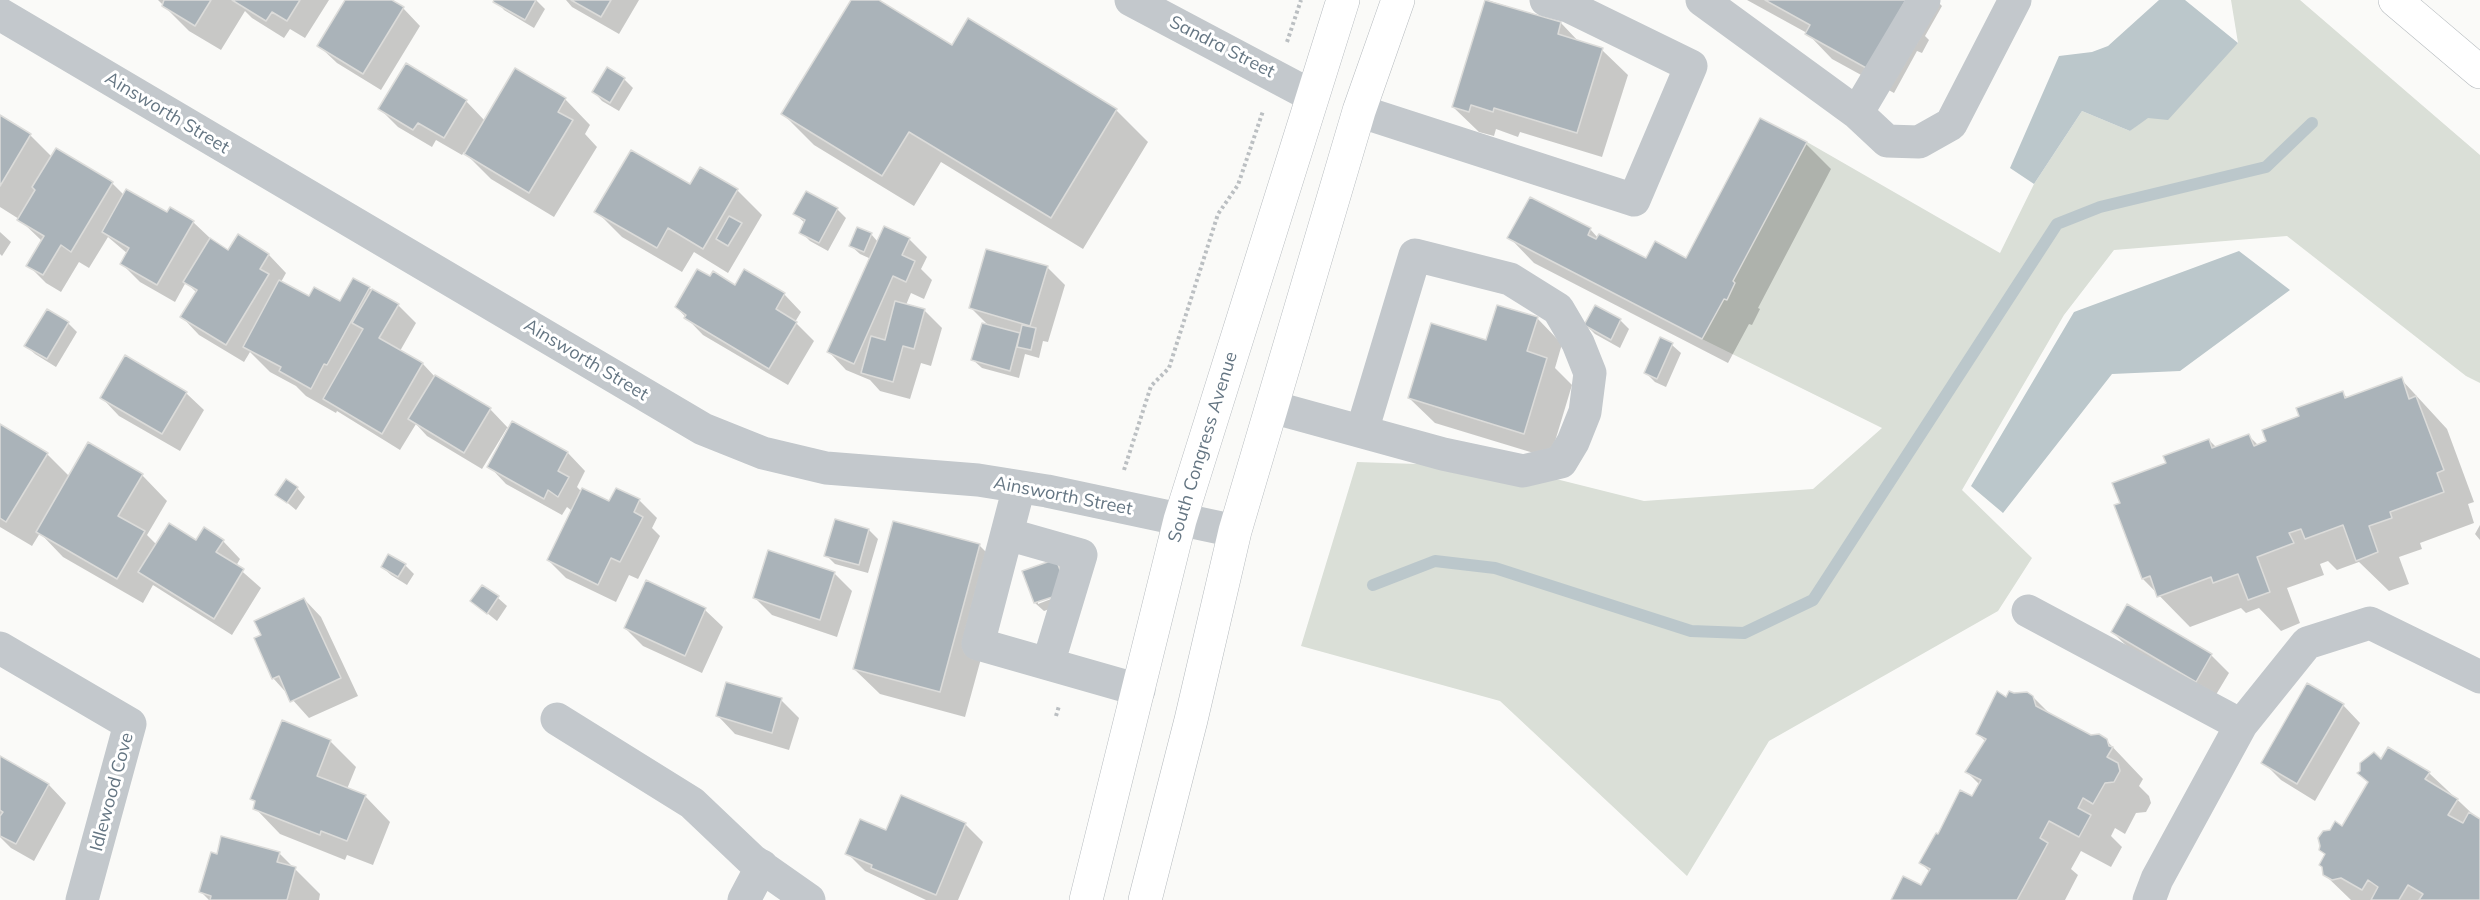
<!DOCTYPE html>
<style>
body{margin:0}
canvas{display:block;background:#fafaf8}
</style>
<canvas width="2480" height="900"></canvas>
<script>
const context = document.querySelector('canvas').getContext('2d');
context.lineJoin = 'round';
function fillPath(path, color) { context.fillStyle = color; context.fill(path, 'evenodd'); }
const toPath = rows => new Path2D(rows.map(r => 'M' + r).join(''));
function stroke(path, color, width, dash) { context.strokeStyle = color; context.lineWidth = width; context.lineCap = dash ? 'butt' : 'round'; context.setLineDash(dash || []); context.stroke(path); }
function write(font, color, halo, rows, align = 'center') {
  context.font = font + ' Mulish,sans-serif'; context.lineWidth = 6; context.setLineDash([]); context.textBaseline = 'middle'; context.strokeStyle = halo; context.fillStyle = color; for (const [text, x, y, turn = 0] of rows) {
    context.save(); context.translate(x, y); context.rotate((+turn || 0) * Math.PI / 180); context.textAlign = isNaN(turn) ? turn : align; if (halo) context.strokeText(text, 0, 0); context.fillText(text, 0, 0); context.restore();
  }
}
const green = toPath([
 [2231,0,2300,0,2480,155,2480,383,2466,376,2287,236,2114,250,2064,315,1962,490,2032,558,1998,611,1769,741,1687,876,1500,701,1301,646,1357,462,1508,467,1644,501,1813,489,1882,428,1702,339,1807,142,2000,253,2034,184,2082,111,2130,131,2238,43]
]);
const water = toPath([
 [2159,0,2185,0,2238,43,2168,120,2148,118,2130,131,2082,111,2034,184,2010,168,2059,56,2092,52,2108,46],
 [2239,251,2290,290,2180,371,2112,374,2003,513,1971,486,2074,312]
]);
const shadow = toPath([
 [158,0,329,0,305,38,290,29,284,38,252,18,245,11,221,50,189,31],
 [347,0,389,0,403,8,420,26,381,90,337,63,319,46],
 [496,0,536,0,545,9,534,28,504,10],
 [566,0,639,0,619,34,572,7],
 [852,0,876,0,953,47,969,20,1116,110,1148,142,1083,249,941,162,914,206,814,145,783,114],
 [1487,0,1561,23,1580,43,1602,50,1628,75,1602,157,1520,132,1518,137,1496,129,1494,136,1479,132,1453,107],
 [1747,0,1936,0,1942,6,1925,36,1929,40,1922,53,1917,51,1894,93,1832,59,1807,33],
 [607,69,624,79,633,88,619,111,602,101,594,92],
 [565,99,590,125,585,134,597,147,554,217,491,179,464,152,462,155,436,140,432,147,398,127,380,109,466,101,485,121],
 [0,117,30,135,52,157,112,183,124,195,168,214,193,222,211,239,229,252,238,237,269,255,286,273,281,282,310,298,341,303,369,288,398,305,416,323,400,351,423,364,436,378,490,409,509,429,513,423,568,453,585,471,577,487,582,492,610,503,639,500,657,518,652,528,660,536,638,579,629,575,616,602,566,578,548,560,572,511,567,507,562,515,506,484,489,466,509,429,507,428,482,469,427,436,416,424,400,450,337,411,336,413,306,396,296,386,270,372,250,352,244,362,199,335,182,317,197,293,186,282,175,302,140,282,122,264,128,254,108,237,89,268,79,262,61,292,46,283,28,265,42,241,19,219,0,207],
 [1806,144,1831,169,1758,308,1760,309,1752,325,1749,324,1728,363,1534,263,1509,237,1590,229,1598,238,1646,260,1687,260],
 [691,186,737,190,762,215,728,273,694,252,682,272,622,237,596,211],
 [837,209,846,218,828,251,810,241,801,232,805,223,795,214],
 [0,232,11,242,2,256,0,254],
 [871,234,878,242,909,239,927,257,921,269,932,280,924,299,911,293,906,305,924,310,942,328,931,366,921,363,910,399,880,391,870,380,846,370,829,352,871,259,860,254,851,246],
 [1047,267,1065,285,1048,342,1043,341,1039,358,1025,354,1019,378,982,368,973,360,989,326,970,307],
 [711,279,735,287,784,294,801,312,795,322,814,341,788,385,703,335,676,307],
 [1596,307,1621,321,1629,329,1620,348,1595,334,1586,325],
 [1537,318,1562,344,1555,368,1572,385,1550,458,1435,423,1409,398,1487,341],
 [68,323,77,332,56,367,35,354,26,346],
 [1672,345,1681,353,1666,387,1655,382,1646,373],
 [2401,379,2447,429,2474,502,2468,504,2474,523,2420,543,2422,549,2399,557,2409,584,2389,591,2359,562,2337,570,2328,561,2320,564,2324,575,2287,588,2300,623,2281,631,2259,608,2246,613,2241,608,2190,627,2143,579,2116,505,2122,504,2168,464,2209,440,2217,448,2249,436,2259,446,2268,442,2301,417,2342,393,2348,398],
 [186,393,204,410,180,451,119,416,102,398],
 [0,426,47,454,70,477,142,475,167,501,147,535,157,545,223,541,240,559,236,566,261,588,232,635,153,585,143,603,63,557,40,533,32,546,0,527],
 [297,488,305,497,296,510,277,494],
 [836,521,869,530,878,539,868,573,835,564,826,555],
 [2480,525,2480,540,2475,534],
 [979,545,1005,571,965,717,880,694,854,669],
 [1056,561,1065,570,1038,600,1038,604,1072,591,1075,600,1044,611,1035,603],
 [405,565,414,574,407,585,391,575,382,567],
 [834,573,852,591,837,637,772,615,755,598],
 [498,598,507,606,497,621,472,601],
 [304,599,321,617,358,696,309,718,273,678,263,636],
 [705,610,723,627,702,673,643,646,625,628],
 [2112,632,2211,655,2229,673,2214,698,2130,649],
 [2033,697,2051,715,2091,737,2106,740,2143,779,2139,786,2149,796,2151,803,2146,812,2136,813,2125,834,2115,828,2111,836,2122,847,2111,867,2081,851,2071,869,2078,875,2065,900,1892,900,1922,887,1930,872,1921,863,1939,836,1973,798,1980,785,1967,772,1986,742,1978,734,2007,699],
 [781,700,799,718,789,750,735,734,718,716],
 [2343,705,2360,723,2315,801,2281,780,2263,762],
 [282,722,331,742,356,767,347,789,365,796,390,822,373,865,347,855,345,860,280,834,255,808,256,803,252,799],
 [0,758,49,785,66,803,34,861,11,848,0,837],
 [2382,761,2429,773,2480,821,2480,900,2351,900,2324,874,2326,856,2320,850,2342,828],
 [965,824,983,842,958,900,926,900,865,871,847,853,887,832],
 [279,853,320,894,319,900,209,900,201,892]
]);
const stream = toPath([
 [1373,585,1435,561,1495,568,1691,631,1744,633,1813,600,2057,224,2100,207,2266,167,2312,123]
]);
const building = toPath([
 [164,0,211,0,195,26,162,6,164,0],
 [232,0,300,0,287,21,272,12,266,21,232,0],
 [345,0,392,0,404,7,363,74,317,46,345,0],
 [494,0,536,0,525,20,493,2,494,0],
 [571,0,611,0,601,17,571,0],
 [851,0,879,0,952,45,968,18,1117,109,1051,218,909,132,882,176,781,114,851,0],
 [1485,0,1561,22,1558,34,1603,48,1577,133,1494,108,1493,112,1471,105,1469,112,1452,107,1485,0],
 [1765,0,1906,0,1868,69,1805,34,1810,25,1765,0],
 [406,63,467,100,444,138,418,123,413,130,378,109,406,63],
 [607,67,625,78,610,103,592,92,607,67],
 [515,68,566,98,558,112,573,120,529,193,464,154,515,68],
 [0,115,31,134,0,186,0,115],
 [1760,118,1807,142,1733,281,1735,283,1727,300,1724,299,1702,339,1507,238,1530,197,1591,228,1588,235,1596,239,1599,234,1646,258,1655,241,1686,258,1760,118],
 [56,148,113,182,71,252,61,245,43,275,26,266,44,236,17,220,35,190,32,187,56,148],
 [631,150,690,184,700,167,738,189,703,249,668,228,657,248,594,212,631,150],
 [126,189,167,212,170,207,194,221,157,285,120,264,129,248,102,232,126,189],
 [806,191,838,208,819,243,799,233,805,220,793,214,806,191],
 [729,216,742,223,728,246,716,239,729,216],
 [884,226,910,238,902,255,915,261,906,282,893,276,854,364,827,352,884,226],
 [857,227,872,233,864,252,849,246,857,227],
 [238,234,269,254,260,269,269,274,226,345,180,317,197,290,183,282,210,238,228,250,238,234],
 [986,249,1048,266,1030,326,969,308,986,249],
 [697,269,710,276,713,271,735,285,744,269,785,293,776,309,797,322,769,369,684,318,686,315,675,307,697,269],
 [353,278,370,287,327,365,324,364,311,389,279,371,281,367,243,347,279,280,309,296,314,287,340,301,353,278],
 [372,289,399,304,379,338,423,363,382,434,323,399,363,329,352,323,372,289],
 [895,301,925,309,914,349,903,346,893,382,861,373,871,336,885,340,895,301],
 [1497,305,1538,317,1527,351,1547,358,1524,434,1408,398,1431,323,1486,340,1497,305],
 [1595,305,1621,319,1611,340,1584,325,1595,305],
 [47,309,69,322,47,359,24,346,47,309],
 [982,323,1020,333,1010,371,971,360,982,323],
 [1022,325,1036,328,1031,350,1017,347,1022,325],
 [1660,337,1673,343,1657,379,1644,373,1660,337],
 [125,355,187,392,162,434,100,398,125,355],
 [435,375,491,408,464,453,408,419,435,375],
 [2402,377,2409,399,2416,396,2444,470,2437,473,2444,492,2390,512,2392,518,2369,526,2378,552,2356,561,2343,525,2305,539,2301,529,2289,533,2294,543,2257,557,2270,592,2248,600,2238,574,2213,583,2211,577,2157,597,2150,576,2142,579,2114,505,2120,503,2112,483,2166,463,2163,456,2209,439,2212,448,2249,434,2254,446,2266,441,2262,430,2299,416,2296,408,2343,391,2345,398,2402,377],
 [512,421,568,452,558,471,569,477,558,497,548,490,544,499,487,467,512,421],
 [0,424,48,453,6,522,0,518,0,424],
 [88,442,143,474,118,516,145,531,117,579,36,532,88,442],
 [286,479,298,487,287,503,275,495,286,479],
 [582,488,609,501,616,488,640,499,634,512,643,517,620,562,611,558,598,585,547,560,582,488],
 [835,519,869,529,859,565,824,556,835,519],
 [893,521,980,544,940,692,853,669,893,521],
 [169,523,196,540,204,527,224,540,216,552,244,569,214,619,138,572,169,523],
 [768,550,835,572,820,620,753,598,768,550],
 [388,554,406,564,398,577,381,567,388,554],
 [1056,559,1068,592,1034,603,1022,571,1056,559],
 [646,580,706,608,685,656,624,628,646,580],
 [482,585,499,596,487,614,470,601,482,585],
 [304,598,341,678,290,702,279,676,272,679,254,638,261,635,254,621,304,598],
 [2127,604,2212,654,2196,682,2111,632,2127,604],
 [726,682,782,698,772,733,716,716,726,682],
 [2307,683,2344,704,2297,784,2261,763,2307,683],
 [1997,691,2006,697,2009,691,2014,693,2027,692,2033,696,2036,706,2091,735,2099,734,2107,739,2109,746,2113,747,2107,757,2118,763,2120,771,2114,782,2105,783,2093,804,2083,798,2078,808,2091,815,2079,837,2049,821,2040,838,2048,843,2017,900,1891,900,1903,876,1921,885,1930,869,1919,863,1936,833,1938,834,1960,790,1972,796,1981,780,1965,772,1986,739,1976,734,1997,691],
 [282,720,331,740,317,776,366,795,347,841,321,831,320,835,253,809,255,801,250,799,282,720],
 [2388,747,2430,772,2425,779,2458,799,2448,815,2463,823,2469,812,2480,819,2480,900,2419,900,2423,894,2408,885,2399,900,2371,900,2378,887,2368,880,2362,890,2341,878,2332,880,2323,875,2322,867,2319,865,2325,854,2319,850,2320,846,2318,838,2323,831,2330,830,2335,821,2342,826,2368,782,2357,773,2360,771,2360,763,2374,752,2381,759,2388,747],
 [0,756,49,784,16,844,0,836,0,816,3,812,0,810,0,756],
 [901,795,966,823,936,895,871,868,872,865,845,854,860,819,886,830,901,795],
 [221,836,280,852,277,862,296,867,287,900,210,900,211,896,199,892,211,852,217,854,221,836]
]);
const path = toPath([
 [1287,42,1301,0],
 [1124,470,1151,386,1169,368,1218,214,1238,185,1263,111],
 [1056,716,1059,706]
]);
const minor = toPath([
 [1131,0,1312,96],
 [1702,0,1857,113,1887,141,1919,142,1951,124,2015,0],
 [0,14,703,429,763,453,826,468,978,480,1047,491,1235,531],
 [1359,111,1634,200,1691,66,1568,6,1546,0],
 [1857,113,1924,0],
 [1272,407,1443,454,1523,471,1561,462,1573,442,1585,412,1590,373,1578,343,1558,309,1510,279,1415,255,1362,431],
 [1019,487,978,644,1139,690],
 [1007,534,1081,555,1048,664],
 [2028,611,2241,725],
 [0,648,130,724,82,900],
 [557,719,692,803,752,860,809,900],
 [744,900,762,866],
 [2149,900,2157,879,2241,725,2307,643,2370,623,2480,677]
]);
const major = toPath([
 [2395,0,2480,72],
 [1086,900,1180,520,1343,0],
 [1145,900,1191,720,1235,531,1359,111,1398,0]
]);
const streetNames = [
 ["Sandra Street",1222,47,27],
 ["Ainsworth Street",167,113,31],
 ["Ainsworth Street",586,360,31],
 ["South Congress Avenue",1203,447,-73],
 ["Ainsworth Street",1063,496,11],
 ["Idlewood Cove",112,792,-75]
];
fillPath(green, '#dadfd7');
fillPath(water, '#bbc7cb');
fillPath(shadow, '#0003');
stroke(stream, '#bbc7cb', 12);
fillPath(building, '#aab3b9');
stroke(building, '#dcdcda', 1.5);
stroke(major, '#b5babe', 34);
stroke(path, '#bbbfc2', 4, [3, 3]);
stroke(minor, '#c3c8cc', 33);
stroke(major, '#fff', 33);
write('18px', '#657683', '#fff', streetNames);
</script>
